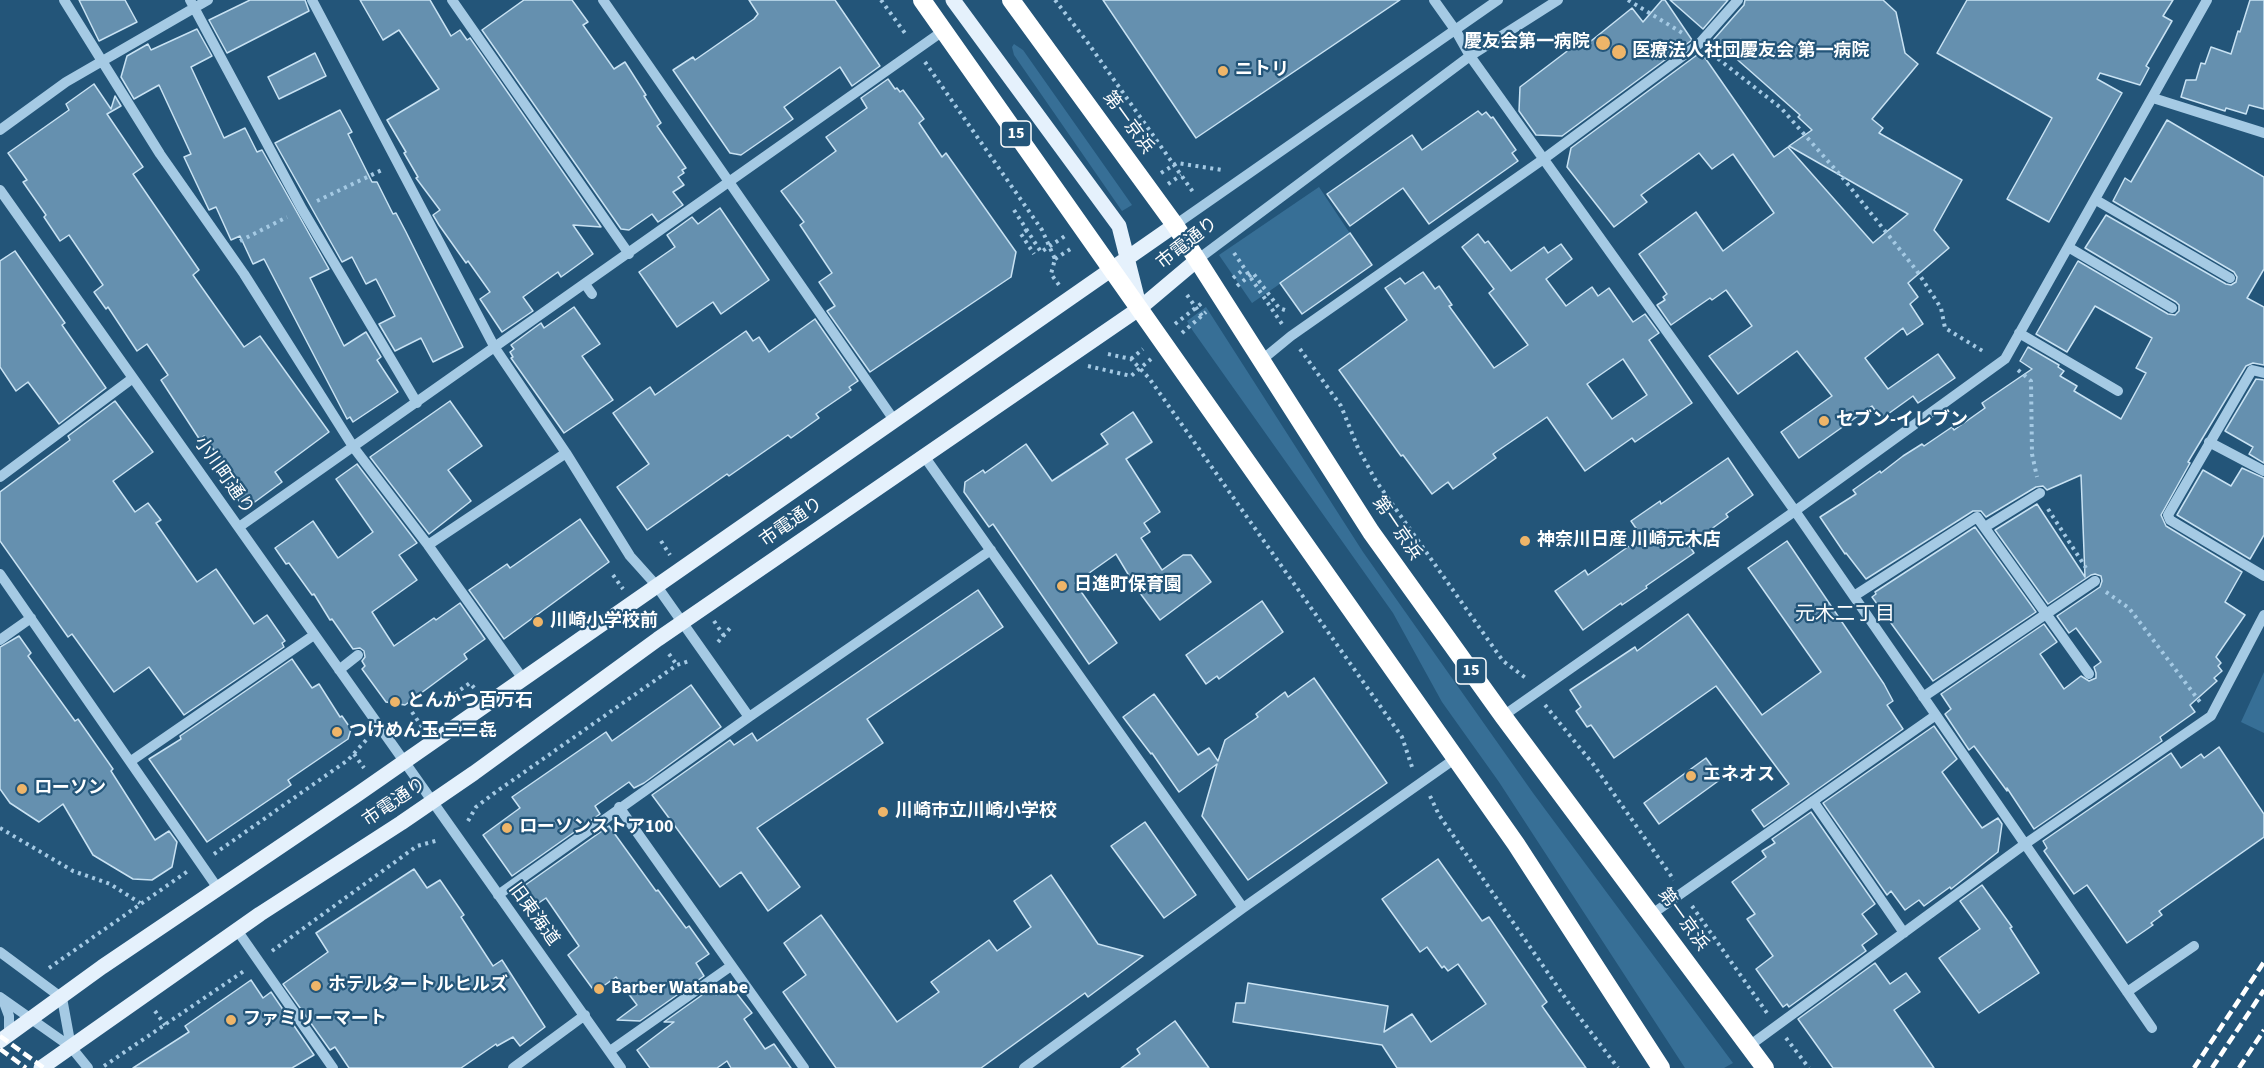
<!DOCTYPE html>
<meta charset="utf-8">
<style>
body{margin:0}
canvas{display:block;background:#235579}
</style>
<canvas width="2264" height="1068"></canvas>
<script>
const context = document.querySelector('canvas').getContext('2d');
context.lineJoin = 'round';
function fillPath(path, color) { context.fillStyle = color; context.fill(path, 'evenodd'); }
const toPath = rows => new Path2D(rows.map(r => 'M' + r).join(''));
function stroke(path, color, width, dash) { context.strokeStyle = color; context.lineWidth = width; context.lineCap = dash ? 'butt' : 'round'; context.setLineDash(dash || []); context.stroke(path); }
function write(font, color, halo, rows, align = 'center') {
  context.font = font + ' "Source Sans 3","Noto Sans JP",sans-serif'; context.lineWidth = 4.5; context.setLineDash([]); context.textBaseline = 'middle'; context.strokeStyle = halo; context.fillStyle = color; for (const [text, x, y, turn = 0] of rows) {
    context.save(); context.translate(x, y); context.rotate((+turn || 0) * Math.PI / 180); context.textAlign = isNaN(turn) ? turn : align; if (halo) context.strokeText(text, 0, 0); context.fillText(text, 0, 0); context.restore();
  }
}
const green = toPath([
 [1014,44,1023,50,1132,205,1122,211,1014,55,1012,47],
 [1319,187,1351,235,1252,303,1219,255],
 [1206,307,1363,552,1533,793,1733,1063,1724,1068,1685,1068,1499,782,1442,702,1393,613,1193,331,1187,321],
 [2264,672,2264,733,2241,722]
]);
const building = toPath([
 [79,0,125,0,137,22,99,41,79,0],
 [250,0,305,0,309,11,227,53,209,20,250,0],
 [360,0,430,0,451,36,460,30,467,40,470,38,601,227,573,225,593,254,561,277,558,272,523,297,533,311,502,332,480,299,490,292,468,261,466,263,439,225,433,215,440,210,416,178,418,177,404,153,406,152,387,120,439,89,399,30,383,40,360,0],
 [524,0,572,0,588,22,583,25,614,69,625,62,646,95,644,96,661,123,657,126,686,168,682,170,684,173,678,177,684,185,673,192,683,205,658,222,652,214,629,230,621,229,482,30,524,0],
 [749,0,835,0,880,66,852,86,840,67,784,107,793,119,741,155,730,153,673,70,693,57,695,60,754,19,758,14,749,0],
 [1103,0,1400,0,1196,138,1103,0],
 [1662,0,1665,0,1692,40,1562,136,1536,135,1519,111,1520,87,1587,36,1591,41,1632,8,1643,22,1662,0],
 [1670,0,1728,0,1703,29,1670,0],
 [1745,0,1883,0,1896,12,1905,53,1918,64,1872,119,1883,128,1879,133,1962,180,1934,230,1949,248,1908,283,1918,297,1910,304,1923,324,1907,335,1903,328,1865,358,1888,389,1938,354,1955,378,1918,403,1913,396,1881,419,1872,406,1799,458,1781,432,1832,396,1797,351,1738,394,1709,356,1752,326,1726,290,1712,300,1710,298,1671,325,1657,305,1665,300,1663,297,1667,294,1639,254,1696,212,1723,251,1774,213,1733,154,1712,169,1699,153,1641,195,1647,202,1614,227,1567,167,1571,148,1701,52,1774,157,1788,147,1873,243,1908,214,1789,146,1812,130,1798,117,1800,115,1714,39,1744,5,1745,0],
 [1967,0,2173,0,2163,16,2172,21,2146,66,2149,68,2140,85,2100,73,2097,79,2122,93,2049,222,2007,199,2052,118,1937,53,1967,0],
 [2250,0,2264,0,2264,109,2249,105,2246,114,2226,108,2225,111,2181,97,2186,80,2196,80,2201,63,2205,64,2211,47,2231,54,2238,31,2240,32,2250,0],
 [197,29,212,56,191,67,224,138,245,128,257,152,262,150,329,269,310,278,344,346,366,332,381,357,377,360,398,392,353,422,350,417,347,419,264,259,253,264,240,236,231,240,216,207,209,210,184,157,191,154,159,85,134,99,121,77,127,56,148,44,151,50,197,29],
 [315,53,326,76,279,99,268,77,315,53],
 [888,79,895,89,897,88,900,92,903,90,924,119,919,123,942,157,946,153,1016,252,1011,277,870,372,827,311,835,306,819,282,832,273,800,225,804,222,781,191,836,151,826,137,867,108,861,98,888,79],
 [94,84,111,109,115,96,121,106,107,114,143,167,133,174,199,270,193,275,244,347,260,336,329,432,275,472,282,482,252,504,239,501,228,484,234,479,204,436,200,440,161,380,168,375,147,344,137,351,108,307,106,309,94,292,103,285,69,235,60,241,44,217,46,215,23,182,27,180,8,153,69,110,66,104,94,84],
 [340,110,352,132,348,134,372,182,377,182,393,214,396,213,406,232,463,347,433,362,421,338,395,351,379,324,395,316,376,279,366,284,352,257,342,262,275,143,340,110],
 [1478,111,1482,115,1486,112,1491,118,1493,117,1516,150,1512,153,1518,161,1429,224,1403,188,1350,226,1327,194,1412,135,1422,150,1478,111],
 [2167,120,2264,177,2264,269,2247,298,2264,307,2264,365,2253,363,2246,366,2188,462,2190,463,2161,515,2166,526,2242,572,2225,602,2245,615,2216,657,2221,663,2218,666,2222,671,2214,678,2217,681,2190,705,2195,712,2160,737,2162,741,2034,829,2007,788,2007,791,1974,746,1969,750,1945,714,1951,709,1941,694,2044,624,2057,642,2040,654,2064,689,2081,676,2089,681,2096,678,2096,673,2094,667,2101,662,2076,628,2069,633,2057,616,2100,587,2102,581,2101,576,2095,574,2091,575,2048,604,1995,530,2037,504,2085,577,2081,475,2047,490,2043,486,2036,487,1986,517,1981,511,1973,511,1866,579,1846,553,1845,554,1820,517,1856,494,1853,490,1880,471,1881,473,1903,456,1922,444,1924,446,1952,427,1954,430,1985,408,1982,403,2032,369,2020,361,2028,347,2059,365,2058,367,2064,371,2060,376,2077,386,2074,391,2121,419,2146,373,2136,368,2152,338,2095,306,2067,352,2036,334,2078,261,2168,314,2175,315,2179,311,2179,305,2176,302,2085,248,2106,215,2226,284,2231,285,2236,282,2237,277,2234,272,2113,201,2125,178,2131,182,2167,120],
 [720,208,769,280,721,314,713,302,677,327,639,272,675,247,667,235,692,217,698,224,720,208],
 [1350,233,1372,265,1302,314,1280,283,1350,233],
 [1478,234,1485,243,1488,241,1511,271,1544,247,1548,253,1561,244,1572,259,1546,279,1566,306,1592,287,1598,296,1609,288,1633,322,1645,314,1659,333,1649,340,1692,403,1635,442,1632,438,1585,471,1547,417,1493,454,1496,458,1453,489,1448,482,1432,494,1403,455,1401,456,1339,370,1407,320,1385,288,1400,278,1405,284,1423,272,1435,289,1439,286,1452,305,1449,306,1494,368,1528,345,1489,293,1494,289,1462,247,1478,234],
 [1623,359,1647,395,1612,419,1587,384,1623,359],
 [15,251,65,323,62,325,106,388,59,424,28,382,16,391,0,367,0,261,15,251],
 [574,307,600,344,582,356,613,400,564,433,511,358,513,357,510,352,514,349,511,345,541,323,544,328,574,307],
 [815,319,858,381,849,387,851,390,816,414,819,418,791,438,788,435,729,476,727,474,647,530,617,487,649,464,613,413,650,387,655,395,746,331,753,341,759,337,769,352,815,319],
 [2256,379,2264,380,2264,463,2249,454,2253,447,2225,431,2256,379],
 [115,401,153,452,113,481,135,512,148,503,161,520,156,523,197,582,216,569,254,624,267,615,285,641,282,643,284,647,184,715,149,667,114,692,72,634,68,637,0,541,0,492,70,440,68,436,115,401],
 [450,401,482,446,448,470,471,501,429,534,370,457,450,401],
 [1133,412,1152,442,1126,459,1160,512,1144,523,1150,532,1141,538,1162,570,1183,555,1191,555,1211,582,1160,620,1137,589,1116,554,1075,583,1117,643,1089,664,993,524,989,527,964,492,965,482,983,470,985,473,1026,444,1052,481,1108,444,1101,434,1133,412],
 [1728,458,1753,495,1726,514,1728,517,1689,545,1694,553,1646,586,1647,588,1622,605,1621,603,1583,630,1555,591,1585,570,1588,575,1642,537,1631,521,1660,501,1661,504,1728,458],
 [357,464,417,543,399,555,417,580,372,612,394,646,434,618,436,620,460,603,485,639,464,654,467,659,405,705,386,702,362,669,365,666,362,661,365,657,364,651,360,648,353,649,332,619,330,620,314,594,312,595,289,563,286,564,275,548,313,521,338,558,373,532,336,479,357,464],
 [2242,468,2264,478,2264,535,2250,559,2177,515,2203,470,2231,486,2242,468],
 [580,519,609,562,504,639,469,590,507,564,510,568,580,519],
 [1975,527,2036,612,1933,681,1872,597,1876,594,1875,592,1975,527],
 [1787,541,1884,684,1893,701,1887,705,1903,729,1764,827,1752,810,1789,784,1716,686,1614,758,1591,725,1587,727,1576,711,1581,707,1570,690,1635,647,1637,651,1688,614,1762,715,1821,672,1748,568,1787,541],
 [978,590,1003,627,867,719,883,743,757,828,800,887,768,911,741,872,720,887,652,795,730,740,734,745,752,733,757,741,978,590],
 [1262,601,1283,632,1219,679,1217,676,1206,684,1186,655,1262,601],
 [19,636,31,653,28,656,75,721,78,719,113,769,111,771,155,840,169,831,177,842,172,867,152,880,133,879,93,855,63,804,39,822,10,803,0,789,0,647,19,636],
 [292,659,312,688,319,684,340,717,342,716,351,729,348,739,288,780,291,785,207,842,149,759,181,739,180,736,292,659],
 [1314,678,1387,783,1248,880,1202,816,1217,764,1179,792,1152,753,1151,754,1123,717,1154,694,1198,755,1209,748,1218,761,1225,740,1258,717,1256,714,1285,692,1288,697,1314,678],
 [691,685,721,727,644,783,634,788,629,782,595,806,600,814,512,876,483,835,520,808,512,797,606,732,612,741,691,685],
 [1934,726,1957,759,1942,772,1982,828,1998,818,2002,824,1998,852,1951,889,1950,887,1924,906,1919,900,1905,910,1891,891,1887,895,1823,803,1934,726],
 [2219,747,2264,814,2264,837,2159,911,2162,915,2151,923,2153,925,2127,943,2087,885,2074,894,2044,851,2047,848,2043,841,2171,753,2181,768,2201,754,2204,758,2219,747],
 [1706,758,1721,779,1659,824,1644,803,1706,758],
 [1811,812,1875,904,1862,914,1877,934,1862,945,1866,951,1789,1007,1787,1004,1783,1007,1756,969,1773,956,1747,919,1755,914,1732,882,1766,857,1762,851,1775,843,1772,839,1811,812],
 [1145,822,1196,895,1164,918,1111,846,1145,822],
 [609,826,656,891,658,890,686,928,689,926,709,954,696,963,704,976,640,1021,617,1020,637,1005,616,977,595,992,568,955,579,946,546,898,534,906,521,888,609,826],
 [1438,859,1482,921,1489,917,1547,1002,1542,1006,1586,1068,1397,1068,1382,1045,1233,1022,1236,1003,1245,1003,1248,983,1388,1006,1384,1032,1412,1014,1431,1042,1486,1004,1458,964,1448,971,1444,966,1442,968,1427,947,1420,952,1382,899,1438,859],
 [414,869,427,888,440,880,464,915,461,917,493,966,502,960,545,1027,520,1046,513,1037,497,1046,496,1044,461,1068,349,1068,335,1047,330,1050,283,984,328,952,316,933,414,869],
 [1051,875,1098,944,1143,956,1088,997,1085,993,981,1068,836,1068,783,992,806,975,784,943,821,915,897,1022,939,992,931,982,989,940,997,951,1031,927,1014,901,1051,875],
 [1982,885,2012,927,2010,928,2039,973,1979,1013,1939,958,1980,929,1960,901,1982,885],
 [1875,963,1890,984,1906,973,1920,992,1894,1010,1934,1068,1833,1068,1798,1019,1875,963],
 [251,980,263,998,271,992,314,1055,292,1068,133,1068,189,1032,185,1026,251,980],
 [712,988,716,995,725,988,729,994,734,990,752,1013,744,1019,765,1049,774,1044,791,1068,731,1068,727,1061,717,1068,650,1068,637,1050,674,1022,664,1022,712,988],
 [1175,1021,1209,1068,1121,1068,1140,1054,1137,1049,1175,1021]
]);
const path = toPath([
 [881,0,907,36],
 [1055,0,1088,43,1193,192],
 [1628,0,1684,34],
 [1712,54,1781,108,1842,177,1917,271,1941,308,1945,328,1986,353],
 [925,62,1042,230,1055,259,1051,274,1059,285],
 [1161,173,1177,163,1222,170],
 [1168,184,1181,175],
 [317,201,384,169],
 [1014,210,1041,252,1065,236],
 [1027,230,1021,234,1034,254],
 [240,241,287,217],
 [1234,253,1282,324],
 [1055,259,1072,248],
 [1233,278,1244,269],
 [1237,286,1253,273,1279,308,1285,310],
 [1187,295,1202,316],
 [1175,324,1202,303],
 [1182,333,1206,312],
 [1300,349,1341,406,1358,448,1376,481,1503,661,1527,679],
 [1108,354,1131,359,1149,378,1402,737,1412,767],
 [1131,359,1143,349],
 [1088,366,1131,376,1151,359],
 [2018,370,2031,381,2032,454,2037,477],
 [2048,509,2086,568],
 [661,541,670,555],
 [613,575,623,589],
 [2106,592,2129,608,2200,702],
 [714,621,724,636],
 [718,642,731,627],
 [669,654,677,665],
 [1545,705,1593,764,1674,880],
 [436,707,470,683,475,689],
 [412,712,422,727],
 [354,754,364,768],
 [1430,796,1439,815,1568,1002,1618,1068],
 [468,821,476,807,493,794,677,665,689,661],
 [0,828,73,871,110,884,140,903],
 [214,854,348,760,368,738],
 [1692,906,1767,1013],
 [272,951,417,846,439,840],
 [49,968,188,871],
 [155,1011,165,1025],
 [1786,1038,1809,1068],
 [104,1066,244,971]
]);
const minor = toPath([
 [64,0,160,154,244,274,354,448,428,545,523,679],
 [190,0,302,209,417,403],
 [312,0,495,348,566,453,630,556,656,585,749,717,991,550],
 [452,0,629,254],
 [603,0,894,420],
 [1434,0,1456,31,1470,56,1795,511,2152,1028],
 [2153,98,2264,133],
 [0,130,66,82,208,0],
 [0,190,621,1068],
 [2096,200,2230,278],
 [1175,225,1498,0],
 [2068,247,2172,308],
 [1197,260,1470,56,1558,0],
 [585,284,592,294],
 [2019,333,2118,391],
 [1263,359,1291,336,1545,158,1699,44,1738,0],
 [2264,373,2252,370,2168,515,2170,520,2264,576],
 [2209,442,2264,471],
 [924,456,1243,908],
 [0,477,133,378],
 [239,527,943,31],
 [1985,527,2040,493],
 [428,545,566,453],
 [0,574,219,890],
 [1854,596,1977,517,2089,674],
 [0,640,31,618],
 [339,670,358,655],
 [1923,697,2095,581],
 [1503,716,1795,511,2005,359,2207,0],
 [131,761,314,635],
 [1813,801,1904,933],
 [619,807,804,1068],
 [498,895,749,717],
 [1652,914,1936,715],
 [237,930,333,1068],
 [0,952,62,998,71,1047],
 [2127,992,2194,946],
 [0,997,71,1047,88,1068],
 [3,1000,9,1016,9,1034],
 [1749,1046,2025,844,2211,716,2264,615],
 [610,1051,731,966],
 [513,1068,585,1015],
 [1024,1068,1243,908,1456,758]
]);
const major = toPath([
 [953,0,1119,226,1139,305],
 [0,1041,102,967,358,794,1175,225],
 [41,1068,260,914,401,823,474,773,658,639,1140,308,1197,260]
]);
const highway = toPath([
 [922,0,1516,844,1661,1068],
 [1011,0,1175,225,1371,532,1503,716,1765,1068]
]);
const rail = toPath([
 [0,1036,44,1068],
 [0,1049,26,1068],
 [2194,1068,2264,962],
 [2212,1068,2264,990],
 [2239,1068,2264,1030]
]);
const markers = [
 [1603,43,8,"#eeb569"],
 [1619,52,8,"#eeb569"],
 [1223,71,6,"#eeb569"],
 [1824,421,6,"#eeb569"],
 [1525,541,6,"#eeb569"],
 [1062,586,6,"#eeb569"],
 [538,622,6,"#eeb569"],
 [395,702,6,"#eeb569"],
 [337,732,6,"#eeb569"],
 [1691,776,6,"#eeb569"],
 [22,789,6,"#eeb569"],
 [883,812,6,"#eeb569"],
 [507,828,6,"#eeb569"],
 [316,986,6,"#eeb569"],
 [599,989,6,"#eeb569"],
 [231,1020,6,"#eeb569"]
];
const shields = [
 [1016,134,30],
 [1471,671,30]
];
const shieldNames = [
 ["15",1016,134],
 ["15",1471,671]
];
const poiNames = [
 ["慶友会第一病院",1590,43,"right"],
 ["医療法人社団慶友会 第一病院",1632,52],
 ["ニトリ",1235,71],
 ["セブン-イレブン",1836,421],
 ["神奈川日産 川崎元木店",1537,541],
 ["日進町保育園",1074,586],
 ["川崎小学校前",550,622],
 ["とんかつ百万石",407,702],
 ["つけめん玉 三三㐂",349,732],
 ["エネオス",1703,776],
 ["ローソン",34,789],
 ["川崎市立川崎小学校",895,812],
 ["ローソンストア100",519,828],
 ["ホテルタートルヒルズ",328,986],
 ["Barber Watanabe",611,989],
 ["ファミリーマート",243,1020]
];
const streetNames = [
 ["第一京浜",1127,123,54],
 ["市電通り",1188,244,-38],
 ["小川町通り",223,476,55],
 ["市電通り",792,523,-35],
 ["第一京浜",1396,529,56],
 ["市電通り",395,803,-34],
 ["旧東海道",533,915,54],
 ["第一京浜",1682,920,54]
];
const neighbourhoodNames = [
 ["元木二丁目",1845,616]
];
fillPath(green, '#376f96');
fillPath(building, '#6590af');
stroke(building, '#c8e2f3', 1.5);
stroke(path, '#a5cae4', 4, [3, 4.5]);
stroke(minor, '#a5cae4', 10);
stroke(major, '#e5f1fc', 15);
stroke(highway, '#fff', 18);
stroke(rail, '#fff', 4.5, [10, 4.5]);
for (const [x, y, r, color] of markers) { const dot = new Path2D(); dot.arc(x, y, r, 0, 2 * Math.PI); context.fillStyle = color; context.fill(dot); stroke(dot, '#235579', 2); }
for (const [x, y, w] of shields) { const box = new Path2D(); box.roundRect(x - w / 2, y - 13, w, 26, 4.5); context.fillStyle = '#235579'; context.fill(box); stroke(box, '#fff', 1.5); }
write('bold 16px', '#fff', null, shieldNames);
write('bold 18px', '#fff', '#235579', poiNames, 'left');
write('18px', '#fff', '#235579', streetNames);
write('20px', '#fff', '#235579', neighbourhoodNames);
</script>
